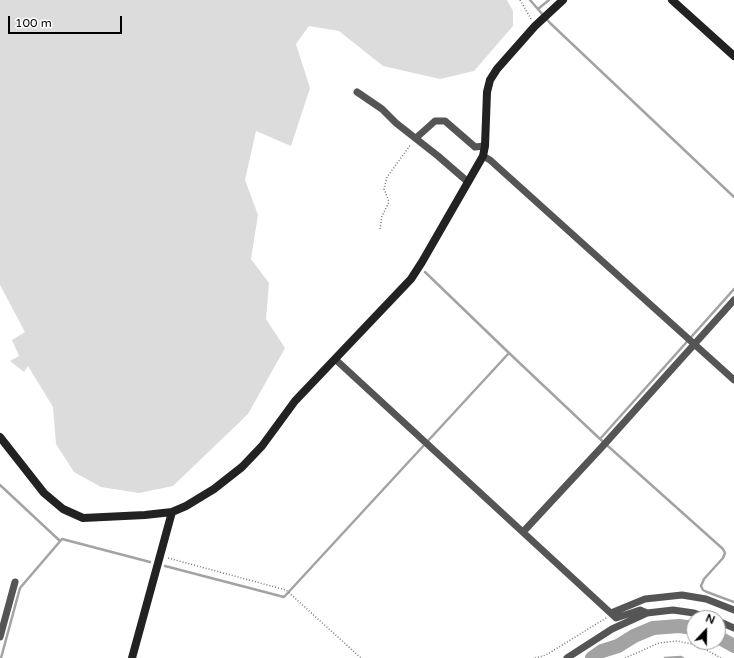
<!DOCTYPE html>
<style>
body{margin:0}
#map{position:relative;width:734px;height:658px;overflow:hidden;background:#fff;font-family:"Varela Round",sans-serif}
canvas{display:block}
.north{position:absolute;left:686px;top:610px;width:40px;height:40px;box-sizing:border-box;background:#fff;border:1px solid #999;border-radius:50%;rotate:22deg;font-size:11px;font-weight:700;line-height:16px;text-align:center;color:#000}
.north::after{content:'';display:block;margin:auto;width:14px;height:18px;background:#000;clip-path:polygon(50% 0,100% 100%,50% 72%,0 100%)}
.scale{position:absolute;left:8px;top:16px;width:114px;height:18px;box-sizing:border-box;border:2px solid #000;border-top:0;padding-left:5px;font-size:12px;line-height:14px;white-space:nowrap;color:#000;-webkit-text-stroke:3px #fff;paint-order:stroke}
</style>
<div id="map">
<canvas width="734" height="658"></canvas>
<div class="north">N</div>
<div class="scale">100 m</div>
</div>
<script>
const context = document.querySelector('canvas').getContext('2d');
context.lineJoin = 'round';
function fillPath(path, color) { context.fillStyle = color; context.fill(path, 'evenodd'); }
const toPath = rows => new Path2D(rows.map(r => 'M' + r).join(''));
function stroke(path, color, width, dash) { context.strokeStyle = color; context.lineWidth = width; context.lineCap = dash ? 'butt' : 'round'; context.setLineDash(dash || []); context.stroke(path); }
const green = toPath([
 [0,0,507,0,513,11,513,26,474,71,440,79,383,66,339,31,309,26,296,44,310,88,291,146,256,131,245,180,258,215,251,259,269,283,266,319,285,348,248,414,173,486,139,493,101,487,74,472,56,444,53,407,28,366,24,372,10,361,19,356,12,340,25,332,0,285]
]);
const stream = toPath([
 [530,0,550,23,734,197],
 [538,9,549,0],
 [425,272,509,353],
 [600,439,734,289],
 [0,485,60,541],
 [165,566,284,597,509,353,600,439,723,549,725,553,723,558,704,579,701,586,703,590,707,592,734,602],
 [1,658,20,588,62,539,150,562],
 [665,658,681,657,683,658]
]);
const river = toPath([
 [718,637,734,646],
 [592,658,602,651,618,646,634,636,653,628,679,626,694,628]
]);
const path = toPath([
 [520,0,531,19],
 [380,229,382,216,389,202,384,189,387,177,411,144],
 [168,558,286,590,361,658],
 [535,658,546,655,606,618],
 [625,658,659,643,677,641,697,645,721,658]
]);
const street = toPath([
 [357,92,382,109,396,123,438,156,468,182],
 [416,138,435,121,445,121,475,147,485,146],
 [483,156,490,160,734,380],
 [335,359,616,618,640,610,647,613],
 [523,532,601,448,734,300],
 [611,613,645,599,682,595,706,599,734,610],
 [718,621,734,628],
 [0,637,15,582],
 [567,658,612,629,647,613,673,610,694,613,709,618]
]);
const secondary = toPath([
 [672,0,734,56],
 [0,437,44,493,63,509,83,518,145,515,172,512,186,506,214,489,242,467,262,446,295,401,411,279,422,262,483,156,485,146,487,92,490,80,497,69,535,26,563,0],
 [132,658,172,512]
]);
fillPath(green, '#dcdcdc');
stroke(stream, '#a3a3a3', 2.5);
stroke(river, '#a3a3a3', 14);
stroke(path, '#777', 1.5, [1, 2]);
stroke(street, '#555', 7);
stroke(secondary, '#222', 8);
</script>
